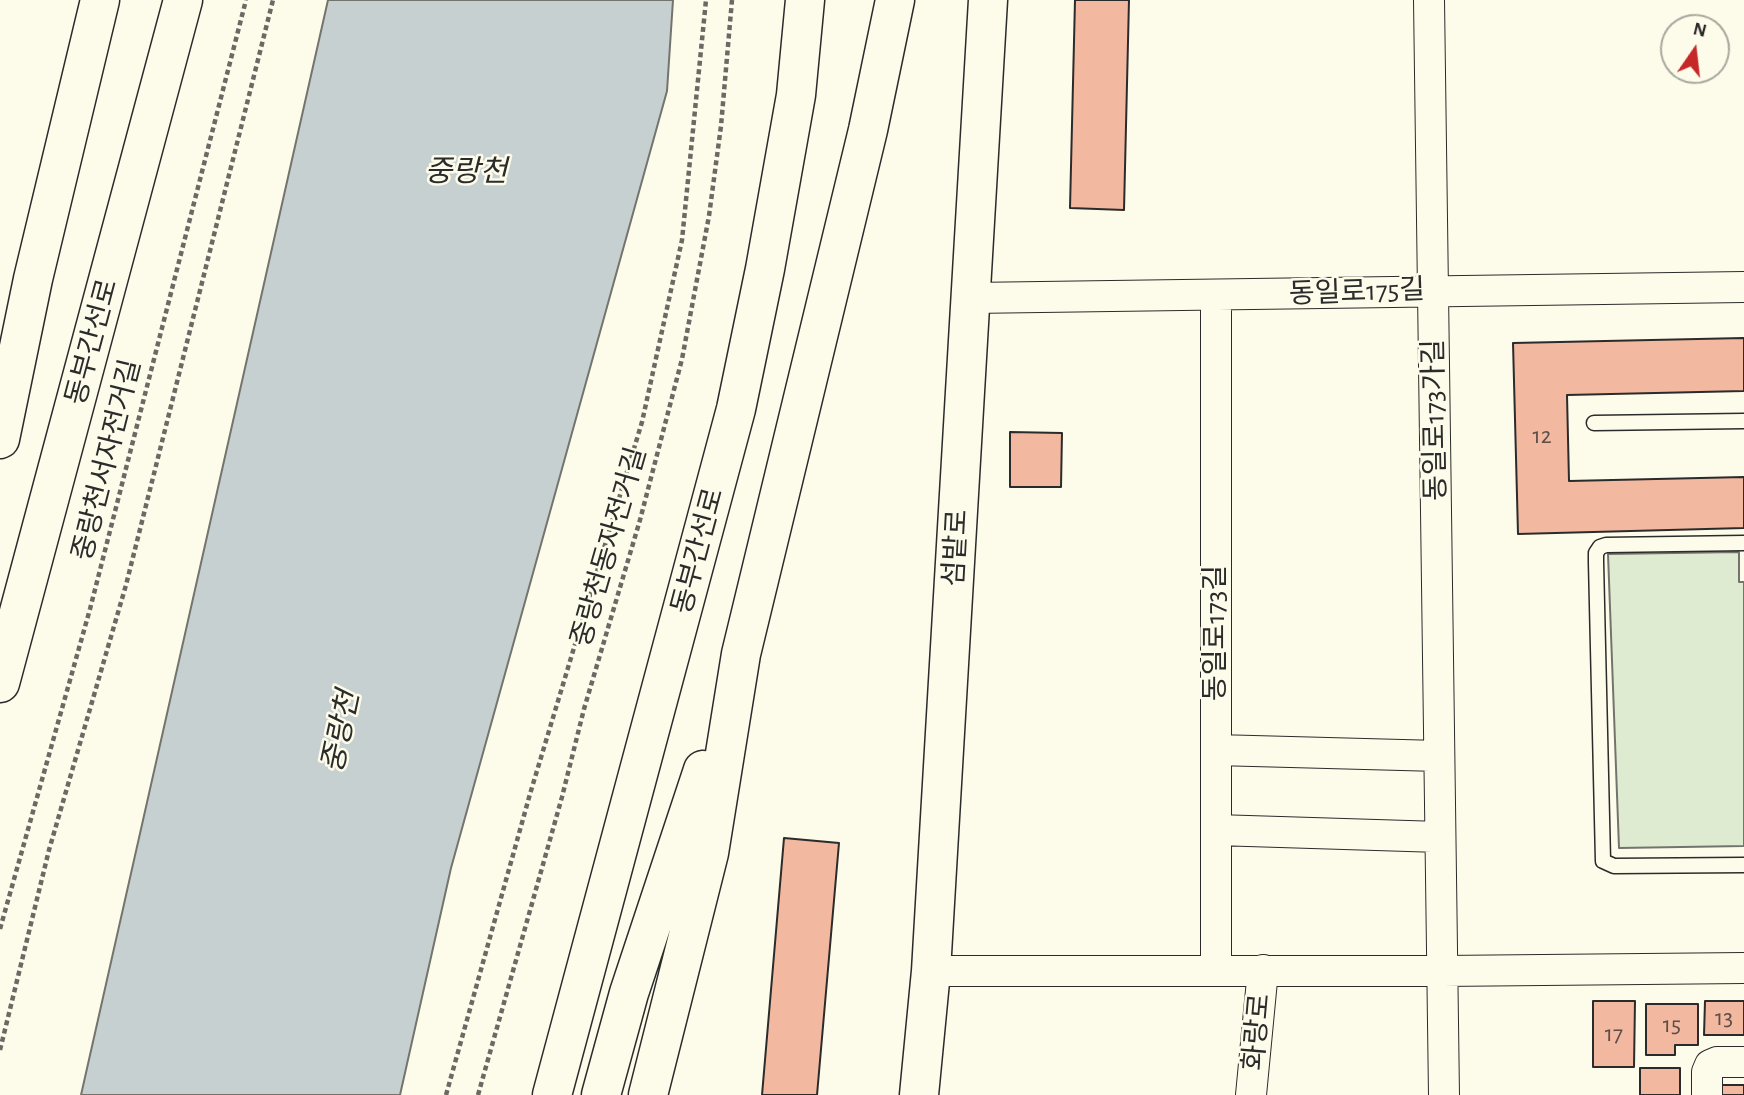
<!DOCTYPE html>
<meta charset="utf-8">
<style>
body{margin:0}
#map{position:relative;width:1744px;height:1095px;overflow:hidden;background:#fdfbea;font-family:"Alegreya Sans",sans-serif}
canvas{display:block}
.north{position:absolute;left:1660px;top:14px;width:70px;height:70px;box-sizing:border-box;background:#fdfbea;border:2px solid #a9a89e;border-radius:50%;rotate:14deg;font-size:19px;font-weight:700;line-height:28px;text-align:center;color:#2b2b2b}
.north::after{content:'';display:block;margin:auto;width:24px;height:32px;background:#c62828;clip-path:polygon(50% 0,100% 100%,50% 72%,0 100%)}
</style>
<div id="map">
<canvas width="1744" height="1095"></canvas>
<div class="north">N</div>
</div>
<script>
const context = document.querySelector('canvas').getContext('2d');
context.lineJoin = 'round';
function fillPath(path, color) { context.fillStyle = color; context.fill(path, 'evenodd'); }
const toPath = rows => new Path2D(rows.map(r => 'M' + r).join(''));
function stroke(path, color, width, dash) { context.strokeStyle = color; context.lineWidth = width; context.lineCap = dash ? 'butt' : 'round'; context.setLineDash(dash || []); context.stroke(path); }
function write(font, color, halo, rows, align = 'center') {
  context.font = font + ' "Alegreya Sans","Noto Sans KR",sans-serif'; context.lineWidth = 5; context.setLineDash([]); context.textBaseline = 'middle'; context.strokeStyle = halo; context.fillStyle = color; for (const [text, x, y, turn = 0] of rows) {
    context.save(); context.translate(x, y); context.rotate((+turn || 0) * Math.PI / 180); context.textAlign = isNaN(turn) ? turn : align; if (halo) context.strokeText(text, 0, 0); context.fillText(text, 0, 0); context.restore();
  }
}
const green = toPath([
 [1739,552,1739,582,1744,582,1744,846,1619,848,1608,554,1739,552]
]);
const water = toPath([
 [328,0,673,0,667,91,451,868,400,1095,81,1095,328,0]
]);
const building = toPath([
 [1075,0,1129,0,1124,210,1070,208,1075,0],
 [1744,338,1744,391,1567,395,1569,481,1744,477,1744,528,1518,534,1513,343,1744,338],
 [1010,432,1062,433,1061,487,1010,487,1010,432],
 [784,838,839,843,817,1095,762,1095,784,838],
 [1593,1001,1635,1001,1634,1067,1593,1067,1593,1001],
 [1705,1001,1744,1001,1744,1035,1704,1035,1705,1001],
 [1646,1004,1698,1004,1698,1045,1675,1045,1675,1055,1646,1055,1646,1004],
 [1640,1068,1680,1068,1680,1095,1640,1095,1640,1068],
 [1718,1085,1744,1085,1744,1095,1718,1095,1718,1085]
]);
const path = toPath([
 [0,929,90,609,246,0],
 [0,1050,49,850,126,585,273,0],
 [446,1095,530,794,642,422,682,240,706,0],
 [478,1095,562,797,584,709,640,520,682,359,709,216,721,126,732,0]
]);
const service = toPath([
 [1594,423,1744,421],
 [1744,543,1606,545,1600,547,1596,553,1596,562,1603,861,1614,866,1744,865]
]);
const minor = toPath([
 [1429,0,1444,1095],
 [971,298,1744,287],
 [1216,750,1439,756],
 [1216,830,1440,837],
 [1216,970,1216,296],
 [931,971,1442,971,1744,968],
 [1251,1095,1263,970],
 [1707,1095,1707,1072,1710,1065,1717,1062,1744,1062]
]);
const secondary = toPath([
 [919,1095,931,971,988,0]
]);
const trunk = toPath([
 [0,439,33,279,100,0],
 [0,683,183,0],
 [552,1095,736,409,765,269,796,95,805,0],
 [601,1095,629,993,703,770],
 [648,1095,709,853,741,654,868,130,895,0]
]);
const numberNames = [
 ["12",1542,436],
 ["13",1724,1018],
 ["15",1672,1025],
 ["17",1614,1034]
];
const streetNames = [
 ["동일로175길",1357,292,-2],
 ["동부간선로",92,342,-75],
 ["동일로173가길",1435,420,-91],
 ["중랑천서자전거길",107,460,-76],
 ["중랑천동자전거길",609,547,-74],
 ["섬밭로",956,548,-87],
 ["동부간선로",698,551,-75],
 ["동일로173길",1216,633,-90],
 ["화랑로",1257,1032,-85]
];
const waterNames = [
 ["중랑천",466,172],
 ["중랑천",341,732,-78]
];
fillPath(green, '#deebd1');
stroke(green, '#74746e', 2);
fillPath(water, '#c7d0d0');
stroke(water, '#74746e', 2);
fillPath(building, '#f2b8a0');
stroke(building, '#2b2b2b', 2);
stroke(service, '#2b2b2b', 17);
stroke(minor, '#2b2b2b', 32);
stroke(secondary, '#2b2b2b', 41);
stroke(trunk, '#2b2b2b', 41);
stroke(path, '#6a6964', 4.5, [5, 3.5]);
stroke(service, '#fdfbea', 14);
stroke(minor, '#fdfbea', 30);
stroke(secondary, '#fdfbea', 38);
stroke(trunk, '#fdfbea', 38);
write('24px', '#5d4e48', null, numberNames);
write('28px', '#2b2b2b', '#fdfbea', streetNames);
write('italic 30px', '#2b2b2b', '#fdfbea', waterNames);
</script>
